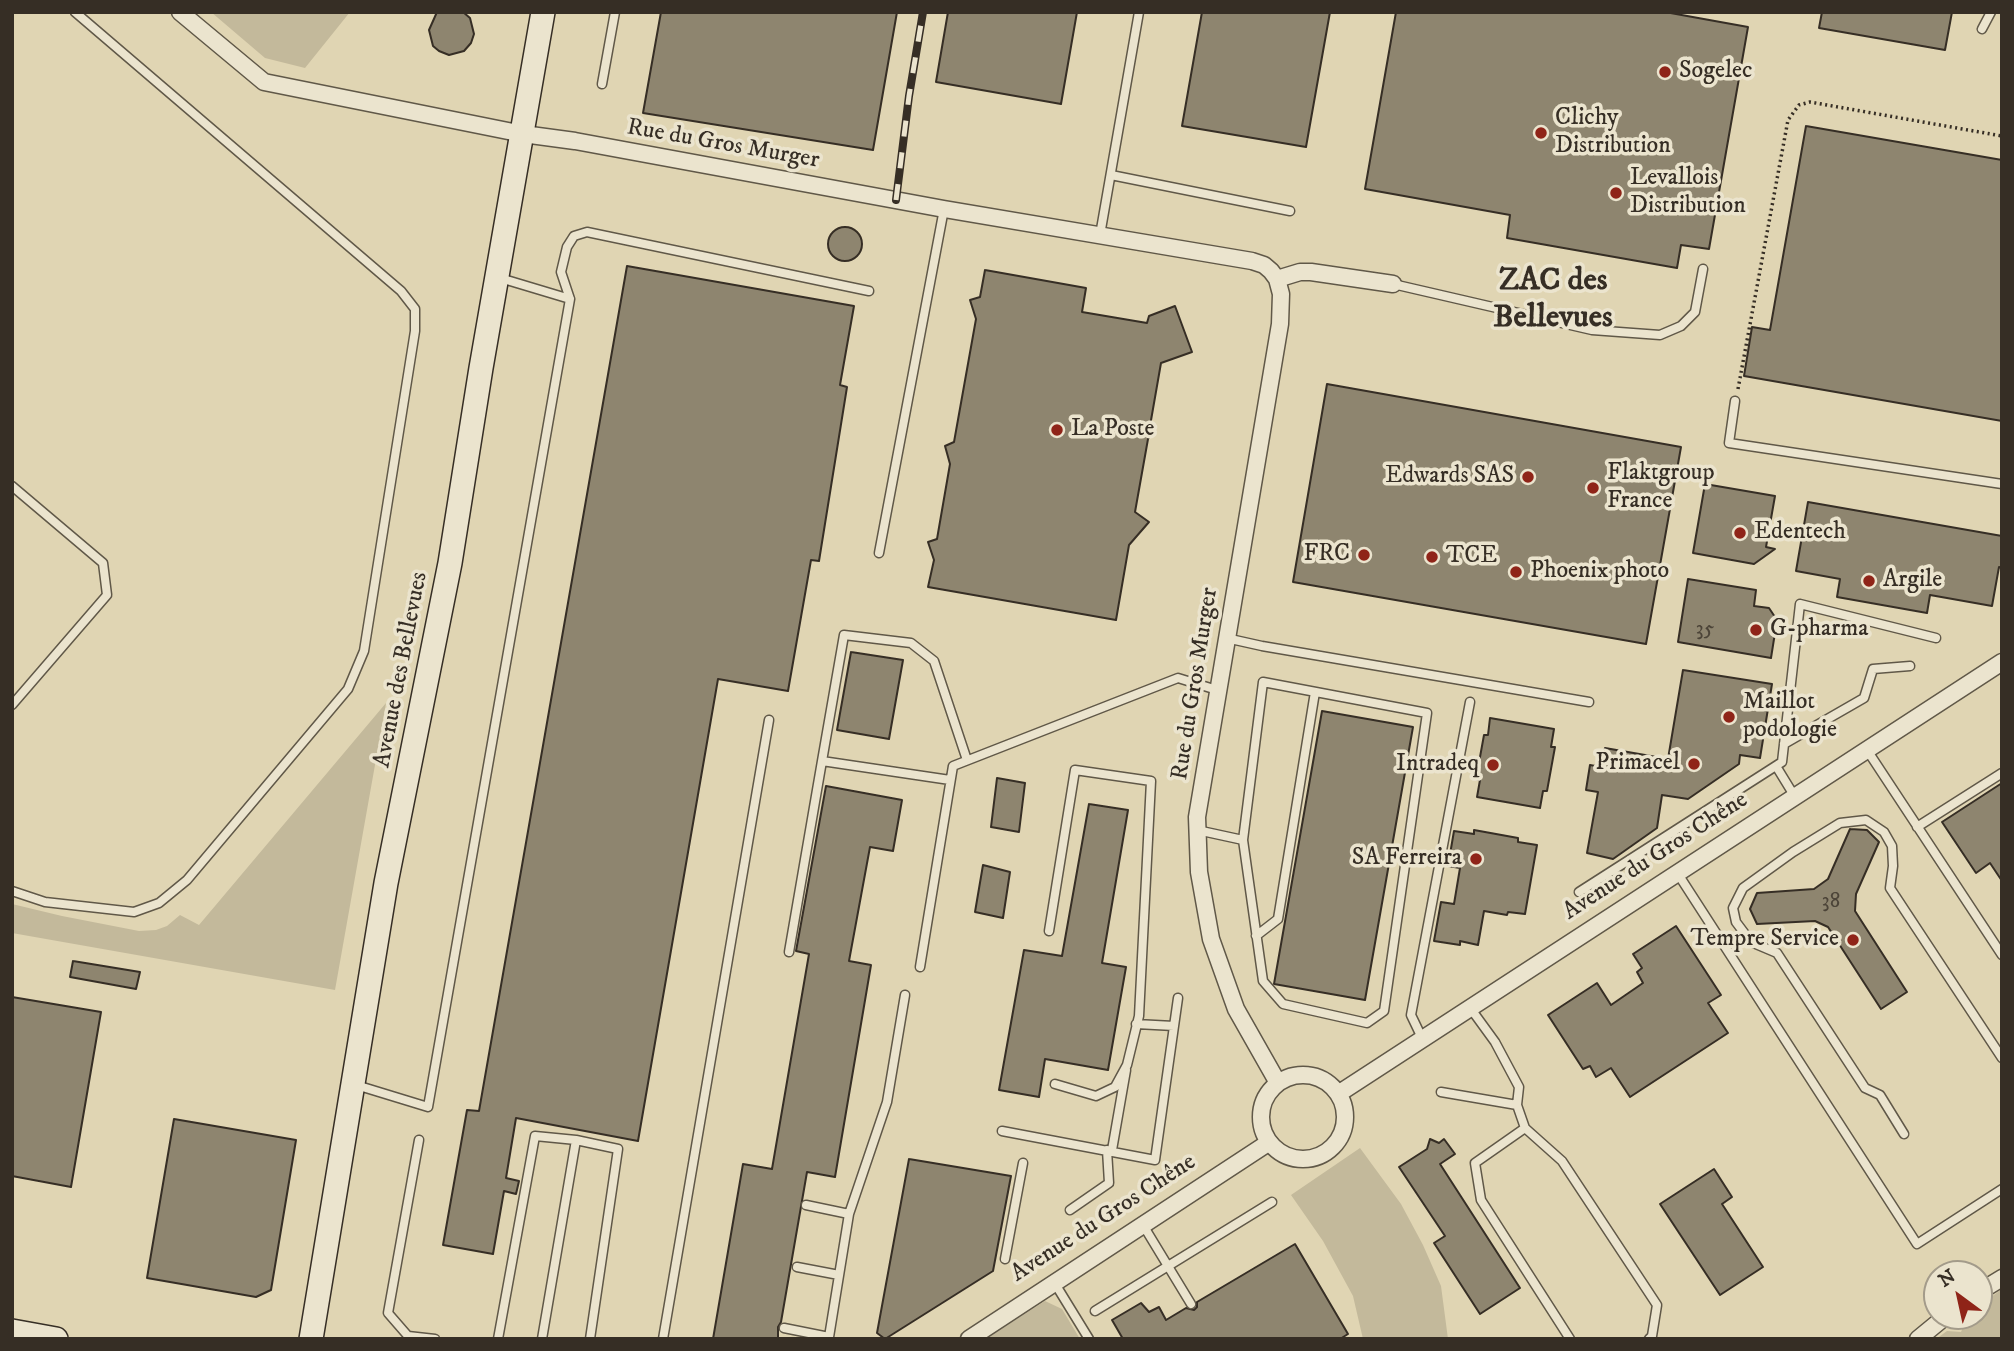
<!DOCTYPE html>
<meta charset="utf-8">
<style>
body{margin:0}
#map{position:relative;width:2014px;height:1351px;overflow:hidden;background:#e0d5b3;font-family:"IM FELL DW Pica",serif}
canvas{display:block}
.frame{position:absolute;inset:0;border:14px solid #362e25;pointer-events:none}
.north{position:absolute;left:1923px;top:1260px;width:70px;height:70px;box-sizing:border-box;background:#ebe4ce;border:2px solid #a39b8a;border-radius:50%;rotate:327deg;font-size:19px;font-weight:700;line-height:28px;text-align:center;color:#362e25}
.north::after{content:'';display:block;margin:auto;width:24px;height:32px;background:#8f2418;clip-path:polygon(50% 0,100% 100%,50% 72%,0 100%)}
</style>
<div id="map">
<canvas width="2014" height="1351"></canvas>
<div class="frame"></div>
<div class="north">N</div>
</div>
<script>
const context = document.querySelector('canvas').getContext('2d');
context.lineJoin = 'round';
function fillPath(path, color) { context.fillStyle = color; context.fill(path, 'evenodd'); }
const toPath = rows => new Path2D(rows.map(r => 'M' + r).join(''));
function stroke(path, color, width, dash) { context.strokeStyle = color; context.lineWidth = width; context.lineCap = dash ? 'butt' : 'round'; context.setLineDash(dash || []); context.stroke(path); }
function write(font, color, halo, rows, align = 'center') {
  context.font = font + ' "IM FELL DW Pica",serif'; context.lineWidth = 7; context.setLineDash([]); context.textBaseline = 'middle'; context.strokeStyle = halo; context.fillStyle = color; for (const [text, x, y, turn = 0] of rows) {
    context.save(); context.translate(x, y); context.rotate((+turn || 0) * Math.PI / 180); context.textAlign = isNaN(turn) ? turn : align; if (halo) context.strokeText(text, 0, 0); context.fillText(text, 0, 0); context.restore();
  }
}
const green = toPath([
 [211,12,350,12,305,68,265,58],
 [386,703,335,990,12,933,12,904,62,916,139,931,156,930,167,926,180,915,199,925],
 [1360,1148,1401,1204,1423,1245,1441,1286,1448,1339,1363,1339,1353,1296,1323,1241,1291,1195],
 [2002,1289,2002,1339,1936,1339,1947,1331,1961,1332,1968,1316,1979,1316,1979,1306],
 [1045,1301,1062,1309,1080,1339,985,1339]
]);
const building = toPath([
 [437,12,463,12,470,18,474,34,471,43,464,51,449,55,439,51,433,46,429,30,437,12],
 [661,12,897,12,873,150,643,113,661,12],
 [948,12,1077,12,1061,104,936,82,948,12],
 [1202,12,1330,12,1306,147,1182,126,1202,12],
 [1396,12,1665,12,1748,27,1709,249,1681,245,1677,268,1507,238,1510,215,1365,189,1396,12],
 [1822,12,1952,12,1945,50,1819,28,1822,12],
 [1806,126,2002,160,2002,421,1744,376,1752,327,1770,330,1806,126],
 '828 244a17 17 0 1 1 34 0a17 17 0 1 1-34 0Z',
 [627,266,854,306,840,385,847,387,819,561,811,560,788,691,718,679,638,1141,516,1118,506,1178,519,1181,516,1194,504,1191,493,1254,443,1245,467,1110,479,1111,627,266],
 [985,270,1086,288,1082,312,1147,323,1149,316,1175,306,1192,352,1161,363,1150,426,1154,431,1148,439,1135,512,1149,522,1129,545,1116,620,928,587,934,560,928,542,937,539,950,464,945,446,954,442,976,319,970,300,980,297,985,270],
 [1327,384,1681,447,1646,644,1293,582,1327,384],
 [1705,484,1775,496,1766,547,1775,549,1754,564,1693,553,1705,484],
 [1808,502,2002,536,2002,568,1999,567,1992,606,1930,595,1927,613,1837,597,1840,579,1796,571,1808,502],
 [1688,579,1756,590,1754,606,1769,608,1777,620,1771,658,1678,642,1688,579],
 [851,652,903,660,889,739,837,730,851,652],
 [1683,670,1772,684,1760,758,1740,755,1739,764,1688,799,1662,795,1657,828,1613,859,1587,853,1598,792,1586,790,1590,765,1601,767,1605,748,1668,759,1683,670],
 [1322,711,1413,727,1365,1000,1274,984,1322,711],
 [1490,718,1554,729,1551,747,1555,747,1547,791,1543,791,1540,808,1477,797,1480,780,1476,779,1484,735,1488,735,1490,718],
 [997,778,1025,783,1019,832,991,827,997,778],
 [2002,783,2002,881,1990,863,1976,873,1942,822,2002,783],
 [826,786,902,800,893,851,870,847,849,961,871,965,835,1177,807,1172,781,1322,778,1327,778,1339,713,1339,743,1164,772,1169,809,954,796,951,826,786],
 [1089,804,1128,810,1102,963,1126,967,1108,1070,1045,1059,1039,1097,999,1090,1024,950,1062,956,1089,804],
 [1850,829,1867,830,1879,842,1856,894,1855,911,1907,992,1881,1009,1828,927,1815,921,1757,924,1750,909,1757,893,1814,889,1828,879,1850,829],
 [1474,830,1518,838,1518,842,1537,845,1525,914,1508,912,1507,915,1484,911,1478,945,1460,941,1460,945,1434,941,1441,902,1454,904,1460,868,1448,866,1454,831,1474,834,1474,830],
 [983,865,1010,872,1003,918,975,912,983,865],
 [1676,926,1721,995,1708,1003,1728,1033,1630,1097,1611,1068,1596,1077,1590,1066,1583,1069,1548,1015,1597,983,1611,1005,1643,983,1637,972,1642,968,1633,954,1676,926],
 [73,961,140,972,136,989,70,977,73,961],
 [12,997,101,1012,71,1187,12,1176,12,997],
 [174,1119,296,1140,271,1290,256,1297,147,1278,174,1119],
 [1430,1139,1439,1143,1444,1139,1455,1154,1440,1164,1520,1288,1480,1314,1434,1243,1445,1236,1399,1167,1427,1149,1430,1139],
 [909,1159,1011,1176,993,1271,885,1339,877,1333,909,1159],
 [1714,1169,1732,1197,1722,1204,1763,1267,1720,1295,1660,1204,1714,1169],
 [1295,1244,1348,1334,1340,1339,1123,1339,1112,1320,1141,1303,1149,1312,1159,1307,1166,1320,1186,1308,1194,1310,1197,1307,1197,1302,1295,1244]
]);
const path = toPath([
 [1738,389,1788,120,1799,105,1810,102,2002,136]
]);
const lane = toPath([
 [1982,29,1991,12],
 [602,84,615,12],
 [1111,175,1290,211],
 [1100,235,1139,12],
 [500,278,570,299],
 [1393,284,1592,330,1660,335,1681,326,1695,312,1703,269],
 [1735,401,1729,443,2002,484],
 [12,486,103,563,107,595,12,705],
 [879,553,944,209],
 [1226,638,1262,646,1589,702],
 [1784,744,1864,698,1873,669,1910,666],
 [1867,750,2002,955],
 [822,761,844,635,911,643,934,661,967,760],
 [1776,766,1795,797],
 [1917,827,2002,773],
 [1197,830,1243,840,1263,682,1427,713,1384,1011,1367,1023,1283,1004,1263,981,1243,840],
 [1678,874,1917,1244,2002,1189],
 [12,891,45,902,134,912,159,903,187,880,348,689,364,651,415,331,415,309,401,291,75,12],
 [1579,892,1782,762,1800,604,1936,638],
 [1049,931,1075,770,1151,781,1139,1016,1127,1065,1115,1087,1096,1096,1055,1084],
 [1256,936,1278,919,1315,692],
 [789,952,822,761,950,780],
 [920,967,953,766,1178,678,1217,690],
 [1136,1024,1174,1026],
 [1423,1040,1411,1015,1470,702],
 [356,1085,428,1107,570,299,561,272,567,247,574,236,587,232,869,291],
 [1441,1092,1517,1105,1519,1087,1495,1042,1471,1009],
 [1517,1105,1525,1128,1562,1161,1657,1305,1652,1336,1649,1339],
 [1525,1128,1475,1163,1481,1200,1570,1339],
 [1002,1131,1155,1160,1178,998],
 [1904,1134,1880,1095,1865,1088,1777,953,1751,942,1736,922,1733,908,1743,888,1793,852,1840,823,1866,820,1884,832,1892,846,1893,866,1890,888,2002,1058],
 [419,1140,388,1313,408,1336,435,1339],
 [1112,1150,1126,1070],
 [806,1205,849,1214],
 [1070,1210,1109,1183,1107,1150],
 [1143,1225,1191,1304],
 [1005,1259,1023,1163],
 [797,1267,839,1275],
 [1054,1282,1089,1339],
 [1095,1311,1272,1202],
 [784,1328,829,1337,849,1214,887,1102,905,995],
 [498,1339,535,1136,576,1140],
 [542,1339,576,1140,618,1149,590,1339],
 [663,1339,769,720]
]);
const street = toPath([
 [180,12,264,82,523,134,575,141,944,209,1252,261,1264,265,1271,271,1277,279,1281,294,1280,324,1197,817,1199,872,1211,939,1236,1009,1278,1083],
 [1277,279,1300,272,1311,272,1393,284],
 '1261 1117a42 42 0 1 1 84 0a42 42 0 1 1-84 0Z',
 [1338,1094,2002,662],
 [1979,1292,2002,1278],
 [969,1339,1268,1143],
 [1918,1339,1946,1316]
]);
const secondary = toPath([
 [12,1331,56,1339],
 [311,1339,386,883,450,563,481,368,543,12]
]);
const rail = toPath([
 [896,200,909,96,923,12]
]);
const markers = [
 [1665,72,7,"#8f2418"],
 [1541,133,7,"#8f2418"],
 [1616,193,7,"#8f2418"],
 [1057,430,7,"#8f2418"],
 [1528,477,7,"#8f2418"],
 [1593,488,7,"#8f2418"],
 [1740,533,7,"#8f2418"],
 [1364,555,7,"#8f2418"],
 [1432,557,7,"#8f2418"],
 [1516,572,7,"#8f2418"],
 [1869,581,7,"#8f2418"],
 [1756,630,7,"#8f2418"],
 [1729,717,7,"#8f2418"],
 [1694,764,7,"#8f2418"],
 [1493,765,7,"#8f2418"],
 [1476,859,7,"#8f2418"],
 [1853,940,7,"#8f2418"]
];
const numberNames = [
 ["35",1705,631],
 ["38",1831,903]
];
const poiNames = [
 ["Sogelec",1679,72],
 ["Clichy",1555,119],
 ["Distribution",1555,147],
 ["Levallois",1630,179],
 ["Distribution",1630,207],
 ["La Poste",1071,430],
 ["Flaktgroup",1607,474],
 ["France",1607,502],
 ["Edwards SAS",1514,477,"right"],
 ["Edentech",1754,533],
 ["FRC",1350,555,"right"],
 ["TCE",1446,557],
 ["Phoenix photo",1530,572],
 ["Argile",1883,581],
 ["G-pharma",1770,630],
 ["Maillot",1743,703],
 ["podologie",1743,731],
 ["Primacel",1680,764,"right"],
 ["Intradeq",1479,765,"right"],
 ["SA Ferreira",1462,859,"right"],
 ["Tempre Service",1839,940,"right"]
];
const streetNames = [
 ["Rue du Gros Murger",723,145,10],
 ["Avenue des Bellevues",402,670,-79],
 ["Rue du Gros Murger",1196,684,-81],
 ["Avenue du Gros Chêne",1656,857,-33],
 ["Avenue du Gros Chêne",1104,1219,-33]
];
const districtNames = [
 ["ZAC des",1553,282],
 ["Bellevues",1553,319]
];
fillPath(green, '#c3b99b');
fillPath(building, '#8e856f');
stroke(building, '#362e25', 2);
stroke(lane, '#605848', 11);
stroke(street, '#605848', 19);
stroke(secondary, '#362e25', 26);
stroke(path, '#362e25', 3.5, [2, 3.5]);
stroke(lane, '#ebe4ce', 8);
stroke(street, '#ebe4ce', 16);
stroke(secondary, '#ebe4ce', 23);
stroke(rail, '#362e25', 8);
stroke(rail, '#ebe4ce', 5, [16]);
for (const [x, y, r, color] of markers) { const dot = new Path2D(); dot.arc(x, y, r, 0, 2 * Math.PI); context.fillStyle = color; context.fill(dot); stroke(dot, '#ebe4ce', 2.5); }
write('21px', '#4c4438', null, numberNames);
write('24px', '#362e25', '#ebe4ce', poiNames, 'left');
write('24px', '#362e25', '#ebe4ce', streetNames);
write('bold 32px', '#362e25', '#ebe4ce', districtNames);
</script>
